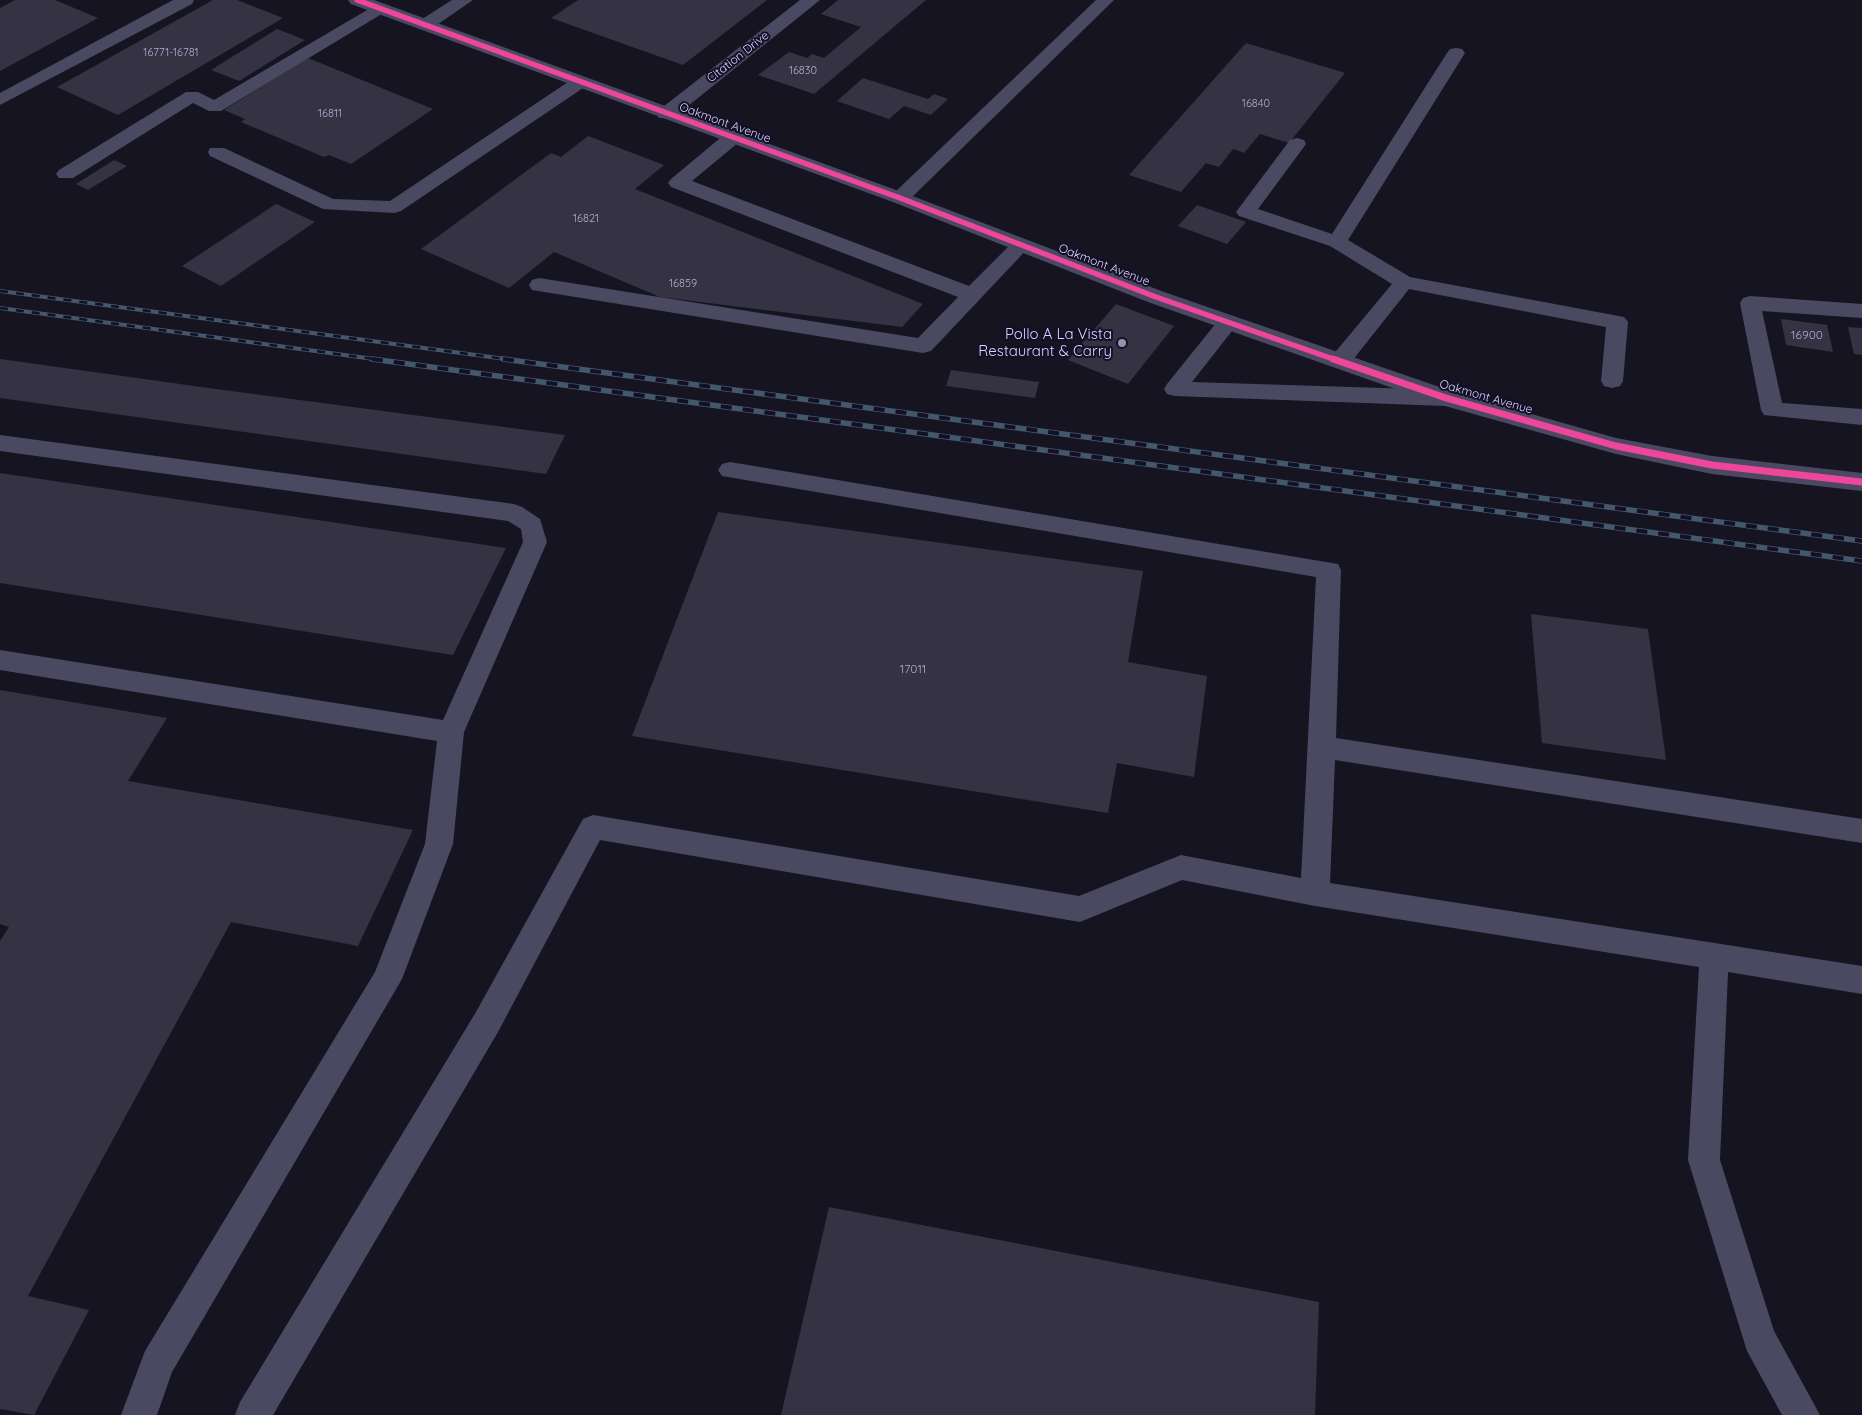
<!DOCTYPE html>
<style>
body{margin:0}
canvas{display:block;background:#161421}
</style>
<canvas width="1862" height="1415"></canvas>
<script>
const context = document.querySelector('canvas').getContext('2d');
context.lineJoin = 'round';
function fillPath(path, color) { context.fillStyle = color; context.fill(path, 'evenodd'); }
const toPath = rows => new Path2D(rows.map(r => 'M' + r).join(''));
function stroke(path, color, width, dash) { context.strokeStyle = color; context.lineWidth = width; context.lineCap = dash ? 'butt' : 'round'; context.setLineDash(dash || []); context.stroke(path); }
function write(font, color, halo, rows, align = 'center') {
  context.font = font + ' Quicksand,sans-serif'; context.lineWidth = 4; context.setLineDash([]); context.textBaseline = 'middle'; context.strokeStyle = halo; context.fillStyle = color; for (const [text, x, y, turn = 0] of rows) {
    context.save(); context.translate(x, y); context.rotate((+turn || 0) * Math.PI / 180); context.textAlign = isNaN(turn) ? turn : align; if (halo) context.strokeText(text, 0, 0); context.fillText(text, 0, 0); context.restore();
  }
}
const building = toPath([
 [15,0,55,0,98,18,0,71,0,8],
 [213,0,237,0,283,18,118,115,57,87],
 [578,0,767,0,683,65,551,18],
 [838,0,926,0,814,94,758,75,789,52,807,58,812,54,824,58,861,27,821,14],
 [277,29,305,40,239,81,211,70],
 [1246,43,1345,73,1289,143,1260,134,1244,153,1233,149,1219,167,1206,163,1181,192,1129,175],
 [308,58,433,109,351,164,329,155,324,157,241,122,245,119,224,110],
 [863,78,928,99,934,94,948,99,931,115,904,106,889,119,837,101],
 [588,136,664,165,635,189,923,304,902,327,660,297,554,252,509,288,421,249,551,153,561,157],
 [114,160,127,166,88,190,76,184],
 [276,204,315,222,221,286,182,266],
 [1197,205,1246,222,1227,244,1178,226],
 [1116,304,1174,326,1128,384,1068,360],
 [1781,319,1827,325,1833,352,1786,345],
 [1848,327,1862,328,1862,355,1854,354],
 [0,359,216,389,565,435,546,474,0,398],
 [951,370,1039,382,1035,398,946,386],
 [0,473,506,548,453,655,0,583],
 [718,512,1143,571,1128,662,1207,676,1194,777,1117,763,1108,813,632,736],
 [1531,614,1648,629,1666,760,1542,743],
 [0,690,167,718,128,781,413,830,358,946,231,922,28,1296,89,1310,34,1415,0,1409,0,941,9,927,0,924],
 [829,1207,1319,1302,1315,1415,781,1415]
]);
const service = toPath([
 [173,0,194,0,192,4,0,105,0,93,173,0],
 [1096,0,1114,0,907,202,893,202,890,198,893,194,1096,0],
 [379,3,385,4,387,8,385,12,221,111,209,111,193,103,73,178,59,178,56,174,59,170,186,92,198,92,214,100,379,3],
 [1456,48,1462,49,1465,53,1348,240,1410,277,1624,317,1628,322,1623,381,1620,386,1612,388,1604,386,1601,381,1606,327,1409,289,1348,366,1340,368,1332,366,1329,361,1332,356,1392,284,1330,246,1239,216,1236,212,1290,140,1297,138,1304,140,1306,144,1258,209,1332,234,1447,53,1450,49,1456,48],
 [580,77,586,78,589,82,586,86,401,211,394,213,323,209,210,156,208,152,210,148,224,148,333,199,390,201,574,78,580,77],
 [732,132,739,134,741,138,739,142,692,181,969,286,1014,241,1021,239,1028,241,1031,245,931,351,923,353,532,290,529,285,532,280,539,278,918,338,958,297,671,187,668,183,671,179,725,134,732,132],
 [1750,296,1862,304,1862,318,1762,311,1782,403,1862,409,1862,425,1764,415,1761,410,1740,303,1743,298,1750,296],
 [1228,315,1235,317,1239,322,1192,382,1446,390,1454,393,1457,398,1454,403,1446,406,1175,396,1167,394,1164,389,1167,384,1221,317,1228,315],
 [0,435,514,504,522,507,540,519,547,542,464,732,453,844,402,979,172,1372,157,1415,121,1415,145,1351,375,972,425,844,437,741,0,670,0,650,443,720,523,542,521,529,508,521,0,451,0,435],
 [730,462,1338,564,1341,570,1336,738,1862,819,1862,843,1335,760,1330,883,1862,966,1862,994,1728,972,1720,1160,1774,1331,1820,1415,1782,1415,1747,1351,1688,1160,1699,967,1315,906,1182,880,1080,922,600,840,498,1032,273,1415,235,1415,240,1402,476,1012,583,819,593,815,1079,896,1181,855,1301,878,1316,577,722,476,718,470,722,464,730,462]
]);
const minor = toPath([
 [452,0,473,0,431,29,419,29,416,25,419,21,452,0],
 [800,0,820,0,673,118,659,118,656,114,659,110,800,0]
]);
const tertiary = toPath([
 [348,0,374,0,907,194,1164,292,1454,392,1616,438,1712,456,1862,473,1862,491,1712,474,1616,454,1438,404,1148,302,893,202,351,4,348,0]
]);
const railFar1 = toPath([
 [0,291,513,360],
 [0,308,381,360]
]);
const rail = toPath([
 [372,359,1862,561],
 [503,359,1862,541]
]);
const cyclewayFar1 = toPath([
 [357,0,900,198,1156,297,1336,360]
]);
const cycleway = toPath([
 [1333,359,1446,398,1616,446,1712,465,1862,482]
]);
const markers = [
 [1122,343,5,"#9591b1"]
];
const farNumbernames = [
 ["16771-16781",171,53],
 ["16830",803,71],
 ["16840",1256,104],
 ["16811",330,114],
 ["16821",586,219],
 ["16859",683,284]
];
const farStreetnames = [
 ["Citation Drive",738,57,-38],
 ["Oakmont Avenue",725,123,20],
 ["Oakmont Avenue",1104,265,21],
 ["Oakmont Avenue",1486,397,16]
];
const numberNames = [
 ["16900",1807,335],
 ["17011",913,669]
];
const poiNames = [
 ["Pollo A La Vista",1112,334],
 ["Restaurant & Carry",1112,351]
];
fillPath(building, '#343243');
fillPath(service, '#4a4962');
fillPath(minor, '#4a4962');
fillPath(tertiary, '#4a4962');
stroke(railFar1, '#43596b', 4);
stroke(rail, '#43596b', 5.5);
stroke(railFar1, '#130f26', 2.5, [8]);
stroke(rail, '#130f26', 4, [11]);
stroke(cyclewayFar1, '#ed469a', 5.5);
stroke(cycleway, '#ed469a', 7);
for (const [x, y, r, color] of markers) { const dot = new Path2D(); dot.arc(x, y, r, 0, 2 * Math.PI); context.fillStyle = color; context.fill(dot); stroke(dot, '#130f26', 2); }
write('11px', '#b0acd0', null, farNumbernames);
write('12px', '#d9d4ff', '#130f26', farStreetnames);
write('12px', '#b0acd0', null, numberNames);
write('15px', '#d9d4ff', '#130f26', poiNames, 'right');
</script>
